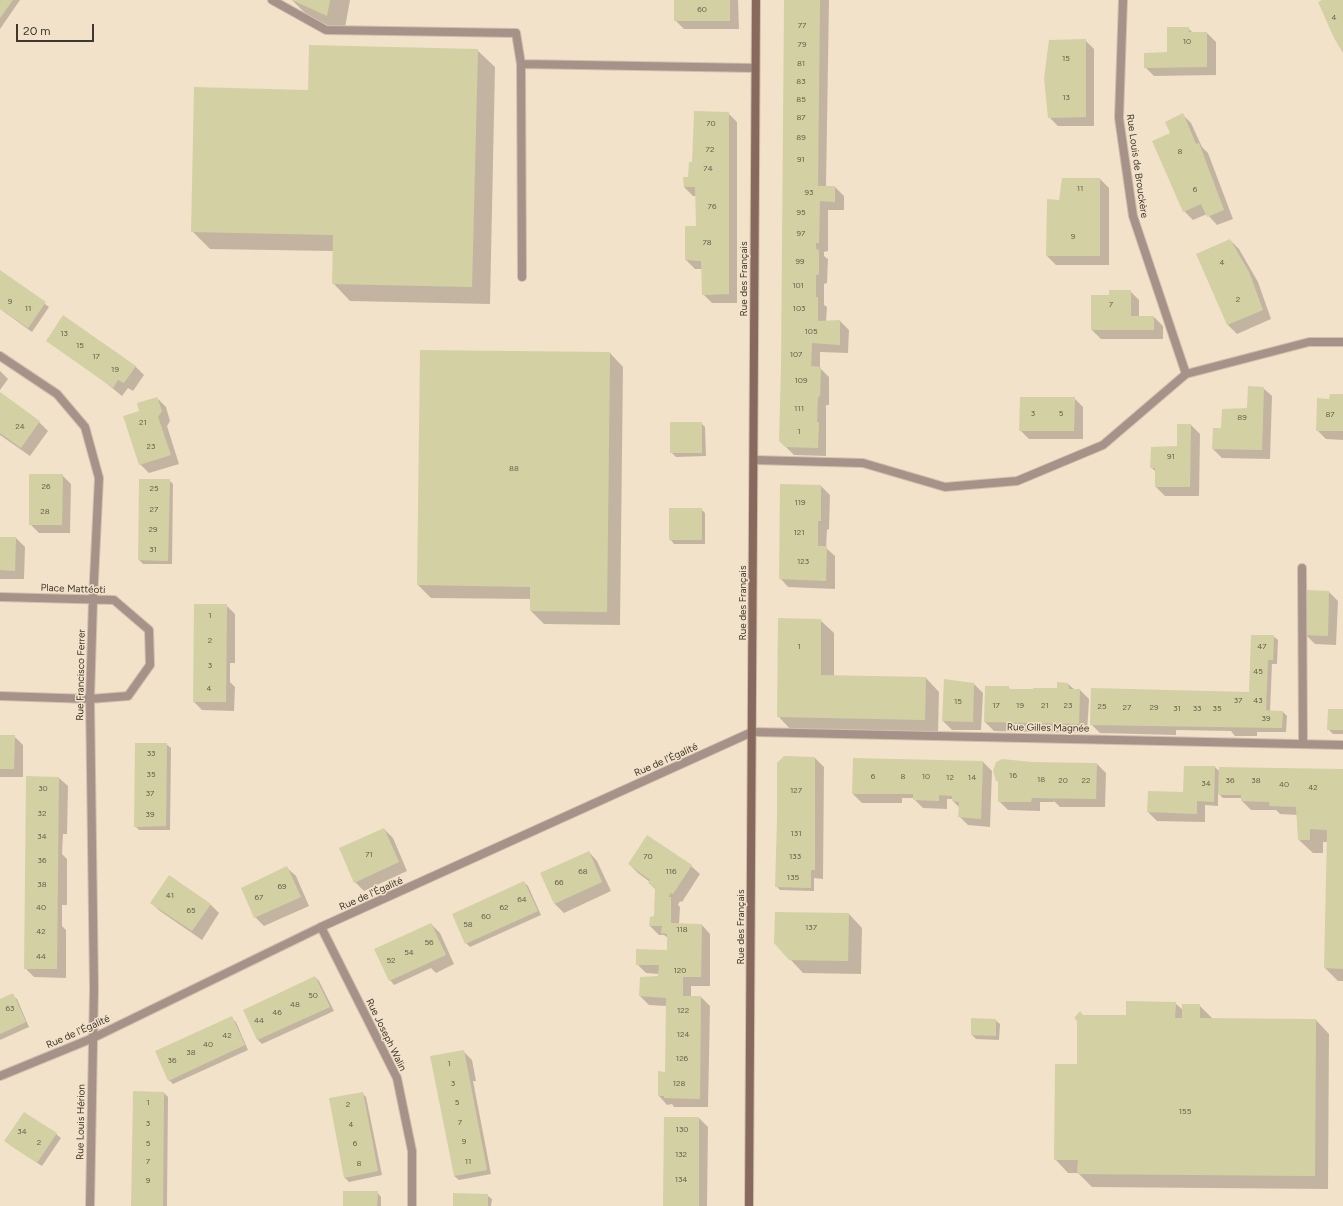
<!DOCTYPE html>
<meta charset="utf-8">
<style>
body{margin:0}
#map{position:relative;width:1343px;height:1206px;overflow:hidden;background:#f3e2ca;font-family:Figtree,sans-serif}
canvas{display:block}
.scale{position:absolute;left:16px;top:24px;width:78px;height:18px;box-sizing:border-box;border:2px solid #3f382e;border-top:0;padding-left:5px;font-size:12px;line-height:14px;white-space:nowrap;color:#3f382e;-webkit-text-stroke:3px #f3e2ca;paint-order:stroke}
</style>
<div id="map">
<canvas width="1343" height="1206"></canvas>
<div class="scale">20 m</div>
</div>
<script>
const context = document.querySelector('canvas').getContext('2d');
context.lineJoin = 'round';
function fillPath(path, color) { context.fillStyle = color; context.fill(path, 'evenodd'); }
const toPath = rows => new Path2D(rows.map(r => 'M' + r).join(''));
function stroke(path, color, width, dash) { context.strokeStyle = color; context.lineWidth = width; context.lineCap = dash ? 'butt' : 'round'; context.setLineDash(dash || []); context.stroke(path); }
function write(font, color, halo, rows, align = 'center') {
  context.font = font + ' Figtree,sans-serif'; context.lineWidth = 3; context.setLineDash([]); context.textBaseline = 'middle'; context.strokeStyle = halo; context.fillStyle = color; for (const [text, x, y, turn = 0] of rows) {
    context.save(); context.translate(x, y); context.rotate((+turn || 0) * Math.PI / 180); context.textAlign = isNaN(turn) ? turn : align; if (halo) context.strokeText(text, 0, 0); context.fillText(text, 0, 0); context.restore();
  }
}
const shadow = toPath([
 [0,0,20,0,0,29],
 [292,0,350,0,344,33,308,16],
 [675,0,738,0,739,29,684,29,675,20],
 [785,0,829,0,826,187,835,187,844,196,844,210,828,210,828,251,824,252,824,256,828,259,827,283,824,284,824,305,827,307,826,322,840,321,849,330,848,353,820,352,820,368,829,377,829,405,826,405,826,456,794,455,780,441,782,366],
 [1188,28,1193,33,1207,33,1216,42,1216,75,1154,76,1145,67,1168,53],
 [1085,40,1094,49,1094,126,1058,126,1049,117],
 [477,50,495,67,490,304,350,301,333,283,333,251,210,249,192,231,309,91],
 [728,113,737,122,737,303,712,303,703,294,703,269,695,269,686,260,697,227,696,196,693,196,684,187,689,177,693,163,693,138],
 [1182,114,1191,123,1202,147,1208,153,1233,219,1217,225,1207,214,1193,220,1184,211,1171,133],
 [1100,179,1109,188,1109,265,1056,265,1047,256,1060,201],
 [1230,240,1239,249,1258,282,1271,319,1237,334,1228,325,1197,255],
 [0,271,49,307,32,332,0,309],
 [1130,291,1139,300,1139,317,1154,317,1163,326,1163,339,1101,339,1092,330,1110,296],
 [610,353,623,367,620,625,544,624,531,611,531,599,431,598,418,585],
 [135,366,144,375,133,391,128,388,122,396,101,379],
 [0,371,8,379,0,390],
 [1263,388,1272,396,1270,459,1222,458,1213,449,1222,429,1248,409],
 [0,393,39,422,48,431,30,456,0,435],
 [1343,395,1343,440,1326,439,1317,430,1330,400],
 [157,398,166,407,170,421,167,426,179,464,149,473,140,464,141,412],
 [1074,398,1083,407,1083,439,1029,439,1020,430],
 [701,423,705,427,706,456,676,457,671,452],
 [1178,425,1191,425,1200,434,1199,496,1165,496,1156,487,1156,472,1151,467,1178,447],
 [62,475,71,484,70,533,39,533,30,524],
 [169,480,173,484,172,564,143,564,139,560],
 [821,486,830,495,829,529,827,530,826,548,835,556,835,589,788,587,780,578],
 [701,509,705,513,705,544,674,544,670,539],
 [0,538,16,538,25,547,24,579,0,579],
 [1329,592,1338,601,1336,645,1315,644,1306,635],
 [226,605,235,614,235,663,230,663,230,682,235,687,234,711,202,710,194,702],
 [820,620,834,633,834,676,926,678,939,692,938,733,791,730,778,716],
 [1273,636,1278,640,1277,664,1272,664,1270,711,1283,712,1287,716,1286,732,1257,732,1257,736,1235,736,1231,731,1176,730,1176,735,1100,733,1091,724,1250,695],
 [974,684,983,693,981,730,952,730,943,721],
 [1068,684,1075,690,1080,690,1089,699,1087,733,994,731,985,722,1008,687,1011,690,1058,689],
 [1343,710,1343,734,1333,734,1328,729],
 [0,736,14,736,23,745,23,777,0,777],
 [166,744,171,748,170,830,139,830,135,826],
 [815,758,824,767,823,879,814,878,814,891,780,890,776,886],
 [983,762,992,771,990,827,968,825,959,816,960,808,953,801,953,799,947,799,947,809,923,808,914,799,914,798,902,798,902,803,862,803,853,794],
 [1032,763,1097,764,1106,773,1105,807,1060,807,1054,801,1054,802,1040,802,1040,811,1008,810,999,801,999,783,997,780],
 [1215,767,1220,772,1343,771,1343,981,1338,981,1325,968,1328,842,1323,842,1323,853,1313,853,1299,840,1298,815,1280,814,1276,810,1251,810,1242,801,1242,798,1223,798,1218,793,1218,806,1205,805,1205,822,1157,821,1148,812,1184,793],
 [27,777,59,778,68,786,67,834,63,834,62,854,67,859,67,905,62,905,62,926,66,930,66,978,34,977,25,968],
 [384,829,393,838,407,871,364,891,355,882],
 [589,852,597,861,611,891,564,913,555,904,541,873],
 [629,864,691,866,700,874,682,902,680,901,678,905,680,907,679,924,702,925,710,934,710,986,691,986,691,997,701,997,710,1006,708,1107,674,1107,672,1104,667,1105,659,1096,666,1073,667,1006,649,1005,640,996,659,977,659,974,646,973,637,964,668,951,668,938,664,935,659,935,650,926,655,917,656,890,649,883,650,882,638,873],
 [287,868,296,876,309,906,264,926,255,917,243,888],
 [524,882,528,886,541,915,470,947,466,943],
 [151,903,211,905,219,913,202,940,160,911],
 [849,914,862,928,861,974,803,973,790,959],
 [431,924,440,933,454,964,436,973,431,968,394,985,390,980],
 [315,977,319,981,334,1011,262,1044,258,1040,244,1011],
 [12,995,17,999,29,1027,0,1040,0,1000],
 [1175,1003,1183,1010,1199,1005,1213,1019,1316,1020,1329,1034,1328,1189,1092,1187,1078,1173,1068,1173,1055,1159,1078,1065,1083,1016,1127,1016],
 [231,1018,236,1022,248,1050,173,1084,169,1080],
 [995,1020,1000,1024,999,1040,976,1039,972,1035],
 [463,1051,472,1060,476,1081,473,1081,491,1174,459,1180,454,1176],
 [164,1093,168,1097,167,1206,133,1206],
 [362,1093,366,1097,382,1175,349,1182,345,1178],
 [24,1113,56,1134,61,1138,42,1166,10,1145,5,1141],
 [699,1118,708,1127,707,1206,664,1206],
 [377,1192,381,1197,381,1206,344,1206],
 [487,1195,492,1199,491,1206,454,1206]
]);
const building = toPath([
 [0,0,13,0,0,18],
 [292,0,330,0,327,16],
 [674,0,730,0,730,21,674,21],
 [784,0,820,0,818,186,835,186,835,202,820,201,819,243,816,243,816,249,819,250,819,274,816,275,816,297,818,297,818,321,840,320,840,345,812,343,811,366,821,367,820,396,818,397,817,422,819,422,818,448,785,447,779,441,781,366],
 [1322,0,1343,0,1343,53,1334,38,1318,2],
 [1167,27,1189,27,1189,32,1207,32,1207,67,1144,68,1144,53,1167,52],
 [1086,39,1086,117,1048,118,1044,78,1049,40],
 [309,45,478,49,472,287,332,284,333,235,191,232,194,87,308,90],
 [694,111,729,112,729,294,702,295,701,261,685,260,685,226,696,226,695,187,684,187,683,177,688,177,689,162,692,162],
 [1183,113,1196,144,1199,143,1224,210,1207,217,1201,204,1183,212,1152,141,1170,133,1165,122],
 [1062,178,1100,178,1100,256,1046,256,1047,199,1059,200],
 [1230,239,1249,272,1263,310,1227,325,1196,254],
 [0,270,46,302,28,328,0,309],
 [1109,290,1131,290,1131,316,1154,316,1154,330,1091,330,1091,295,1109,295],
 [63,315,136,366,124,383,118,380,113,388,46,341],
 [420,350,610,352,607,612,530,611,530,587,417,585],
 [1248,386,1264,387,1262,450,1212,449,1213,428,1221,428,1222,409,1247,408],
 [0,392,40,421,21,448,0,433],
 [1330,394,1343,394,1343,431,1316,431,1317,398,1329,399],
 [157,397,162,411,158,417,171,455,139,465,123,416,139,411,137,403],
 [1020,397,1075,397,1074,431,1019,431],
 [670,422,702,422,702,453,670,453],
 [1177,424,1191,424,1190,487,1155,487,1155,468,1150,468,1151,447,1177,446],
 [29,474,63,474,62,525,29,525],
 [139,479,170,479,168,561,138,560],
 [780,484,821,485,821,521,818,521,818,546,827,546,826,581,779,579],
 [669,508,702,508,702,540,669,540],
 [0,537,16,537,15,571,0,570],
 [1307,590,1329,591,1328,636,1305,635],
 [194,604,227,604,226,702,193,702],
 [778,618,821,619,821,675,926,677,925,720,777,717],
 [1251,635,1274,635,1273,660,1268,660,1266,710,1261,710,1283,711,1282,728,1090,725,1091,688,1249,692],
 [944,679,974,683,973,722,942,721],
 [1057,682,1068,683,1069,689,1080,689,1079,724,984,722,985,686,1009,686,1009,689,1033,689,1033,688,1057,688],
 [1328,709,1343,709,1343,730,1327,730],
 [0,735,15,735,14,769,0,769],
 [135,743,167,743,166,826,134,827],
 [784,756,815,757,815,870,811,870,811,888,775,887,777,818,777,763],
 [853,758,983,761,981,819,958,817,959,802,952,801,952,796,939,795,939,801,913,800,913,794,852,794],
 [1002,759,1032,762,1097,763,1096,799,1032,798,1031,802,998,802,998,781,996,781,993,771,996,762],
 [1184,766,1215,766,1214,802,1197,801,1197,814,1147,812,1148,791,1183,792],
 [1219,767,1343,769,1343,969,1324,968,1327,830,1310,829,1310,840,1298,840,1296,807,1270,806,1269,802,1241,801,1241,795,1218,795],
 [26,776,59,777,57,969,24,969],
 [384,828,399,862,354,883,339,848],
 [647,835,692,865,673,894,671,893,668,897,671,897,671,923,702,924,701,977,683,977,683,996,701,996,700,1099,664,1098,664,1096,658,1096,658,1071,665,1072,666,998,639,996,640,977,658,976,659,965,636,965,636,949,667,950,667,934,661,933,662,926,649,926,650,917,654,916,655,888,648,883,650,880,628,864],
 [589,851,602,882,554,904,540,873],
 [287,866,301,897,254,918,241,888],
 [169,875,211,904,192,931,150,903],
 [524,881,538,911,465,944,452,914],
 [775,912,849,913,848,961,789,960,774,943],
 [431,923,446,955,389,981,374,949],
 [315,976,330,1007,257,1040,243,1010],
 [13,993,26,1022,0,1034,0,999],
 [1126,1001,1176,1002,1175,1018,1182,1018,1182,1004,1200,1004,1200,1018,1316,1019,1315,1176,1077,1174,1078,1160,1054,1160,1055,1064,1077,1064,1077,1021,1074,1018,1080,1011,1083,1015,1126,1015],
 [232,1016,245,1045,168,1081,155,1051],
 [971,1018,996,1019,996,1036,971,1035],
 [464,1050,487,1170,454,1176,430,1056],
 [133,1091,164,1092,163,1206,131,1206],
 [363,1092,378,1171,344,1178,329,1098],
 [24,1112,57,1133,37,1163,4,1141],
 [664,1117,699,1117,699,1206,663,1206],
 [343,1191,378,1191,377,1206,343,1206],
 [453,1193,488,1194,488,1206,453,1206]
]);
const service = toPath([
 [272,0,326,30,516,33,521,64,755,68],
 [521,64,522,277],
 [1302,568,1303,744]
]);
const minor = toPath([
 [1123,0,1119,118,1133,216,1186,374],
 [0,356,57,394,85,427,99,478,93,600,90,699,94,988,90,1206],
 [754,460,863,463,945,487,1017,481,1103,445,1186,374,1309,342,1343,342],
 [0,597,114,600,149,630,150,665,128,696,90,699,0,696],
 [752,732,1343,745],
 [321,927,397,1078,412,1151,412,1206]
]);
const tertiary = toPath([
 [0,1076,93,1038,321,927,752,732]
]);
const secondary = toPath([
 [749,1206,756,0]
]);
const numberNames = [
 ["60",702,10],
 ["4",1334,18],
 ["77",802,26],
 ["10",1187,42],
 ["79",802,45],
 ["15",1066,59],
 ["81",801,64],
 ["83",801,82],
 ["13",1066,98],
 ["85",801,100],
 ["87",801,118],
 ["70",711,124],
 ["89",801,138],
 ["72",710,150],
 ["8",1180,152],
 ["91",801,160],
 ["74",708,169],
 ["11",1080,189],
 ["6",1195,190],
 ["93",809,193],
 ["76",712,207],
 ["95",801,213],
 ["97",801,234],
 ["9",1073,237],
 ["78",707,243],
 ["99",800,262],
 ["4",1222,263],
 ["101",798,286],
 ["2",1238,300],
 ["9",10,302],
 ["7",1111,305],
 ["11",28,309],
 ["103",799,309],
 ["105",811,332],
 ["13",64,334],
 ["15",80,346],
 ["107",796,355],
 ["17",96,357],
 ["19",115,370],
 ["109",801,381],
 ["111",799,409],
 ["3",1033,414],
 ["5",1061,414],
 ["87",1330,415],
 ["89",1242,418],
 ["21",143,423],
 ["24",20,427],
 ["1",799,432],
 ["23",151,447],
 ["91",1171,457],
 ["88",514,469],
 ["26",46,487],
 ["25",154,489],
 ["119",800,503],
 ["27",154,510],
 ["28",45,512],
 ["29",153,530],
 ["121",799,533],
 ["31",153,550],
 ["123",803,562],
 ["1",210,616],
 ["2",210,641],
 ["1",799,647],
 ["47",1262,647],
 ["3",210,666],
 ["45",1258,672],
 ["4",209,689],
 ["37",1238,701],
 ["43",1258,701],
 ["15",958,702],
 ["17",996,706],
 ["19",1020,706],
 ["21",1045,706],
 ["23",1068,706],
 ["25",1102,707],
 ["27",1127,708],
 ["29",1154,708],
 ["31",1177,709],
 ["33",1197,709],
 ["35",1217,709],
 ["39",1266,719],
 ["33",151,754],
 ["35",151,775],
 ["16",1013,776],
 ["6",873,777],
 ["8",903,777],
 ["10",926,777],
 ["12",950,778],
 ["14",972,778],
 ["18",1041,780],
 ["20",1063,781],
 ["22",1086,781],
 ["36",1230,781],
 ["38",1256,781],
 ["34",1206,784],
 ["40",1284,785],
 ["42",1313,788],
 ["30",43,789],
 ["127",796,791],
 ["37",150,794],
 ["32",42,814],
 ["39",150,815],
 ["131",796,834],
 ["34",42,837],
 ["71",369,855],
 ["70",648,857],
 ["133",795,857],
 ["36",42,861],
 ["68",583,872],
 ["116",671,872],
 ["135",793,878],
 ["66",559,883],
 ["38",42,885],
 ["69",282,887],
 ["41",170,896],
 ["67",259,898],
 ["64",522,900],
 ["40",41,908],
 ["62",504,908],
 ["65",191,911],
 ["60",486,917],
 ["58",468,925],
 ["137",811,928],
 ["118",682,930],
 ["42",41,932],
 ["56",429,943],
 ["54",409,953],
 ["44",41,957],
 ["52",391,961],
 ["120",680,971],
 ["50",313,996],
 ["48",295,1005],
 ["63",10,1009],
 ["122",683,1011],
 ["46",277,1013],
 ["44",259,1021],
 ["124",683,1035],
 ["42",227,1036],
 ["40",208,1045],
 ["38",191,1053],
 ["126",682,1059],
 ["36",172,1061],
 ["1",449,1064],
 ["3",453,1084],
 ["128",679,1084],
 ["1",148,1103],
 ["5",457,1103],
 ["2",348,1105],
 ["155",1185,1112],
 ["7",460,1123],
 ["3",148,1124],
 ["4",351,1125],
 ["130",682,1130],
 ["34",22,1132],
 ["9",464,1142],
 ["2",39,1143],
 ["5",148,1144],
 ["6",355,1144],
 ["132",681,1155],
 ["7",148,1162],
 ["11",468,1162],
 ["8",359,1164],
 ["134",681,1180],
 ["9",148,1181]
];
const streetNames = [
 ["Rue Louis de Brouckère",1137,166,82],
 ["Rue des Français",744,279,-90],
 ["Place Mattéoti",73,589,2],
 ["Rue des Français",743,603,-90],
 ["Rue Francisco Ferrer",81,675,-89],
 ["Rue Gilles Magnée",1048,728,1],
 ["Rue de l'Égalité",666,760,-24],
 ["Rue de l'Égalité",371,894,-24],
 ["Rue des Français",741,927,-90],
 ["Rue de l'Égalité",78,1032,-24],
 ["Rue Joseph Walin",386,1035,64],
 ["Rue Louis Hérion",81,1122,-89]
];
fillPath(shadow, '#0003');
fillPath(building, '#d3d1a3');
stroke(service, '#cfc0ab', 10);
stroke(minor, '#cfc0ab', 10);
stroke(tertiary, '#cfc0ab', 10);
stroke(secondary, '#cfc0ab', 10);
stroke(service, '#a69289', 8);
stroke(minor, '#a69289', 8);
stroke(tertiary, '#a69289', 8);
stroke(secondary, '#876a5d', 8);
write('8px', '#645e4b', null, numberNames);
write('10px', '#3f382e', '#f3e2ca', streetNames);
</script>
